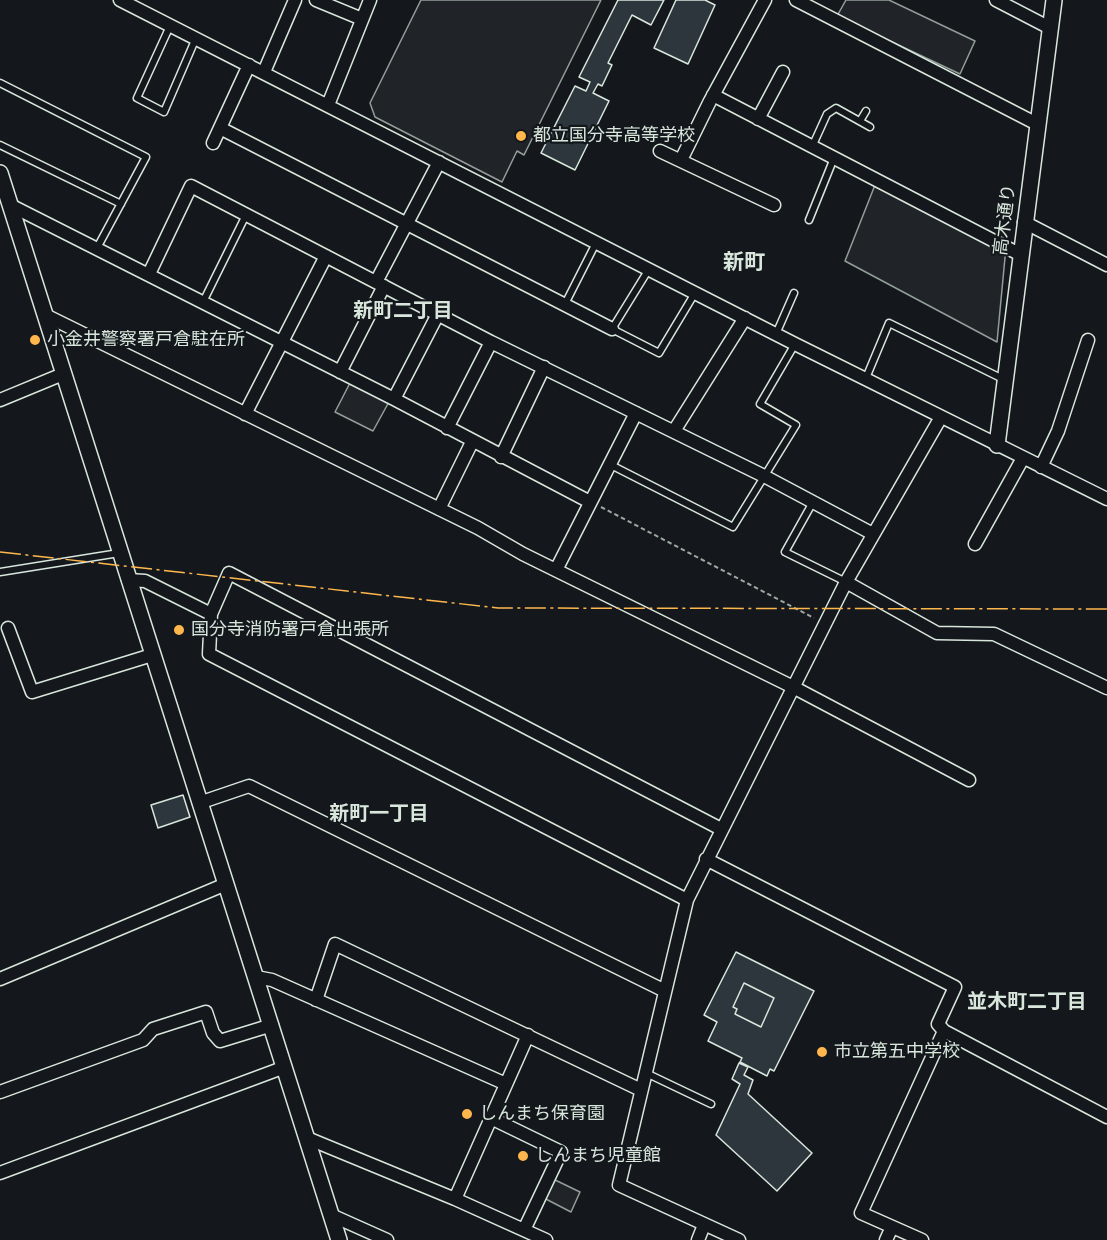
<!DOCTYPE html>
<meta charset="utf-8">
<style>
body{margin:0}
canvas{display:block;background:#14181c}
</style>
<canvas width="1107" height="1240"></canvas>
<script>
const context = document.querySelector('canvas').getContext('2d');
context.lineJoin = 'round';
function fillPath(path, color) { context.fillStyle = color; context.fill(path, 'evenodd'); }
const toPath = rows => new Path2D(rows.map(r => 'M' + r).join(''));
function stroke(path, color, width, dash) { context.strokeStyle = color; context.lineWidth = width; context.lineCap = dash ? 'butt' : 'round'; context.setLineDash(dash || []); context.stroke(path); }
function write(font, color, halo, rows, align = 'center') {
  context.font = font + ' Figtree,"Noto Sans JP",sans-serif'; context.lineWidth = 4.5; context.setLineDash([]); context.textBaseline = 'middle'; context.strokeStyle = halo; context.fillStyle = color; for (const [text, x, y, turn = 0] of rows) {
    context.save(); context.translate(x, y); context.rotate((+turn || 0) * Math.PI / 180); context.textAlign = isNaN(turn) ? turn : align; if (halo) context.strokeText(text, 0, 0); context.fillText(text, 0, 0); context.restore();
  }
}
const green = toPath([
 [421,0,601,0,524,155,517,151,502,182,375,117,370,103,421,0],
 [846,0,889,0,975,41,960,74,837,16,846,0],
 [875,185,1006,247,997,342,845,261,875,185],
 [351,381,390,400,373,431,335,412,351,381],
 [551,1178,580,1192,571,1212,542,1197,551,1178]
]);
const building = toPath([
 [618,0,664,0,651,25,632,15,608,63,612,65,602,86,598,84,593,93,609,101,575,170,541,153,575,86,586,91,590,82,579,77,618,0],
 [676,0,705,0,715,5,688,64,654,48,676,0],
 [183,795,190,817,158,828,151,805,183,795],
 [736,952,814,991,774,1071,770,1069,767,1076,740,1062,742,1058,708,1041,717,1022,704,1015,736,952],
 [744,983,774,998,761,1027,735,1014,737,1009,733,1007,744,983],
 [744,983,774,998,761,1027,735,1014,737,1009,733,1007,744,983],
 [739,1063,748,1067,744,1075,753,1080,748,1094,812,1153,777,1191,716,1135,740,1084,732,1079,739,1063]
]);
const path = toPath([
 [601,507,814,618]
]);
const service = toPath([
 [170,26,137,98,164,112,196,38],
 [0,83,146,157,97,248],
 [860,121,866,111],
 [0,145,121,204],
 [812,147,827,114,836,108,870,127],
 [809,220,834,158],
 [649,269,612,329,659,353,695,293],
 [203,302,246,215],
 [565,304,596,243],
 [776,334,794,293],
 [866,378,889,323,1005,380],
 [609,464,733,527,796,425,760,404,795,344],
 [813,502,785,552,846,582],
 [0,572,119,553],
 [646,1073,711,1104]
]);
const minor = toPath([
 [120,0,795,344,1107,499],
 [316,0,362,19],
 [796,0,1037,124],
 [996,0,1050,28],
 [264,72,295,0],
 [713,95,1021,255],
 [328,105,370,0],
 [758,119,783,72],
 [220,128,612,329],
 [213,143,249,65],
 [660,151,774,205],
 [681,160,710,101,765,0],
 [10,205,394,399,590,502],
 [1024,222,1107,265],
 [149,274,191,186,491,342,764,476,873,534],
 [376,282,439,162],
 [45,315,478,528,523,554,793,687,969,780],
 [340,372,384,286],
 [394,399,438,314],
 [0,400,63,374],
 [245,414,326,256],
 [447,428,491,342],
 [674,431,745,318],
 [501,457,544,367],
 [1041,467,1058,431,1088,340],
 [439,509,472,442],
 [975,544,1023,458],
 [556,570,636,413],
 [128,580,145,581,211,614,229,573,721,829],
 [846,582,937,633,994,634,1107,688],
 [211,614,209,654,687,900],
 [8,628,32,692,152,655],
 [199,803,249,786,665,991],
 [706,859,955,987,938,1024,944,1031],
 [256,977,272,980,506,1084],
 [0,979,226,884],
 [316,1000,335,944,641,1090],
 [0,1092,143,1040,153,1029,206,1012,213,1033,220,1041,272,1025],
 [491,1118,561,1152,524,1230],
 [307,1138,455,1199,546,1240],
 [0,1173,285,1067],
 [455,1199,528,1035],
 [331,1215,387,1240],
 [698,1240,704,1225],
 [739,1240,619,1185,687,900,846,582,941,417],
 [886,1240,892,1227],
 [922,1240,861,1213,944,1031,1107,1117]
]);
const tertiary = toPath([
 [0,173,339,1240],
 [997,445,1054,0]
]);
const power = toPath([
 [0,552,498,608,1107,609]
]);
const markers = [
 [521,136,6,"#ffb74d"],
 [35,340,6,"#ffb74d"],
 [179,630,6,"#ffb74d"],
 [822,1052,6,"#ffb74d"],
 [467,1114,6,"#ffb74d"],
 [523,1156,6,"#ffb74d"]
];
const poiNames = [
 ["都立国分寺高等学校",533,136],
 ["小金井警察署戸倉駐在所",47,340],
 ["国分寺消防署戸倉出張所",191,630],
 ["市立第五中学校",834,1052],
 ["しんまち保育園",479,1114],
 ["しんまち児童館",535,1156]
];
const streetNames = [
 ["高木通り",1005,220,-83]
];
const neighbourhoodNames = [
 ["新町二丁目",403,311],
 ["新町一丁目",379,814],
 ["並木町二丁目",1027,1002]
];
const quarterNames = [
 ["新町",744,263]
];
fillPath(green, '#202428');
stroke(green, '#939e99', 1.5);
fillPath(building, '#2c363c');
stroke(building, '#d8e6dc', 1.5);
stroke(service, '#d8e6dc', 9);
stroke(minor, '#d8e6dc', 15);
stroke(tertiary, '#d8e6dc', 18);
stroke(path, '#9da8a2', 2, [4.5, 3]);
stroke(service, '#14181c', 6);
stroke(minor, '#14181c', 12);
stroke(tertiary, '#14181c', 15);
stroke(power, '#ffb74d', 1.5, [21, 4.5, 3, 4.5]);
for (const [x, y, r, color] of markers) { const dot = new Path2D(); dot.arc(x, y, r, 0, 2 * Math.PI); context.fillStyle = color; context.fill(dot); stroke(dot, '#14181c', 2); }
write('18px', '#d8e6dc', '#14181c', poiNames, 'left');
write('18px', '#d8e6dc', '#14181c', streetNames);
write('bold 20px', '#d8e6dc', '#14181c', neighbourhoodNames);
write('bold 21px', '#d8e6dc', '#14181c', quarterNames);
</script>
